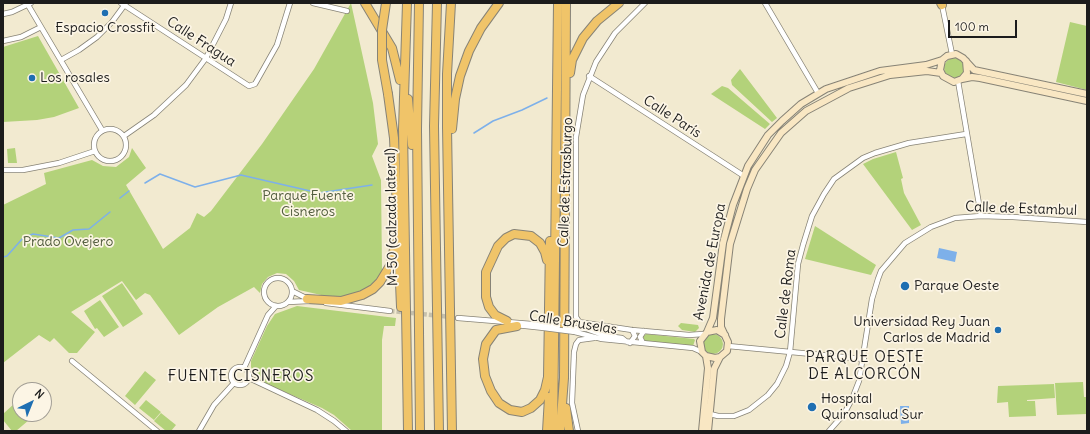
<!DOCTYPE html>
<meta charset="utf-8">
<style>
body{margin:0}
#map{position:relative;width:1090px;height:434px;overflow:hidden;background:#f2ead0;font-family:Delius,sans-serif}
canvas{display:block}
.frame{position:absolute;inset:0;border:4px solid #1c1c1c;pointer-events:none}
.north{position:absolute;left:12px;top:382px;width:40px;height:40px;box-sizing:border-box;background:#fcf5e5;border:1px solid #a29e95;border-radius:50%;rotate:43deg;font-size:11px;font-weight:700;line-height:16px;text-align:center;color:#1c1c1c}
.north::after{content:'';display:block;margin:auto;width:14px;height:18px;background:#1f6fb2;clip-path:polygon(50% 0,100% 100%,50% 72%,0 100%)}
.scale{position:absolute;left:948px;top:20px;width:69px;height:18px;box-sizing:border-box;border:2px solid #1c1c1c;border-top:0;padding-left:5px;font-size:12px;line-height:14px;white-space:nowrap;color:#1c1c1c;-webkit-text-stroke:3px #fcf5e5;paint-order:stroke}
</style>
<div id="map">
<canvas width="1090" height="434"></canvas>
<div class="frame"></div>
<div class="north">N</div>
<div class="scale">100 m</div>
</div>
<script>
const context = document.querySelector('canvas').getContext('2d');
context.lineJoin = 'round';
function fillPath(path, color) { context.fillStyle = color; context.fill(path, 'evenodd'); }
const toPath = rows => new Path2D(rows.map(r => 'M' + r).join(''));
function stroke(path, color, width, dash) { context.strokeStyle = color; context.lineWidth = width; context.lineCap = dash ? 'butt' : 'round'; context.setLineDash(dash || []); context.stroke(path); }
function write(font, color, halo, rows, align = 'center') {
  context.font = font + ' Delius,sans-serif'; context.lineWidth = 3.5; context.setLineDash([]); context.textBaseline = 'middle'; context.strokeStyle = halo; context.fillStyle = color; for (const [text, x, y, turn = 0] of rows) {
    context.save(); context.translate(x, y); context.rotate((+turn || 0) * Math.PI / 180); context.textAlign = isNaN(turn) ? turn : align; if (halo) context.strokeText(text, 0, 0); context.fillText(text, 0, 0); context.restore();
  }
}
const green = toPath([
 [351,3,373,103,378,144,372,156,381,180,382,270,381,276,368,288,359,293,349,296,330,297,299,290,294,281,286,274,277,273,268,277,262,284,260,293,254,287,218,307,179,335,150,295,145,293,136,300,122,281,71,312,95,332,77,353,69,353,54,338,50,342,39,335,3,363,3,205,46,184,44,173,92,160,103,166,116,167,129,157,132,148,146,168,126,185,163,249,190,228,197,213,204,217,211,211,262,144,314,69],
 [1070,22,1087,26,1087,90,1056,82],
 [38,36,79,108,54,117,37,120,3,122,3,47],
 '944 68a10 10 0 1 1 20 0a10 10 0 1 1-20 0Z',
 [740,69,777,118,772,122,732,85,731,80],
 [722,86,728,88,770,124,765,129,711,94],
 [15,148,17,163,8,163,7,149],
 [896,152,903,178,901,179,904,193,921,225,912,230,863,164,873,159],
 [815,226,876,265,871,275,805,259],
 [122,283,143,314,123,327,102,296],
 [100,300,119,327,104,337,97,328,95,329,84,311],
 [297,306,396,318,395,326,384,326,382,340,382,431,352,431,334,415,322,408,257,380,255,377,251,367,251,361,267,326,275,314],
 [681,323,698,325,699,328,695,332,682,330,678,326],
 [646,334,694,339,695,340,693,346,645,341,643,337],
 '703 344a10 10 0 1 1 20 0a10 10 0 1 1-20 0Z',
 [145,371,156,380,135,405,125,396],
 [1083,382,1084,397,1087,397,1087,414,1057,415,1055,383],
 [1054,384,1055,398,1027,400,1027,401,1035,401,1036,416,1009,417,1008,402,997,403,998,386],
 [146,400,161,412,154,420,139,408],
 [15,403,20,409,20,414,24,414,29,420,16,431,12,431,3,420,3,414],
 [161,413,176,425,171,431,166,431,154,421]
]);
const water = toPath([
 [939,248,957,252,955,262,937,258],
 [900,406,909,406,909,423,901,424]
]);
const stream = toPath([
 [474,133,493,121,522,110,547,98],
 [145,183,160,174,195,187,241,175,319,193,372,185],
 [120,198,129,191],
 [3,257,7,256,23,238,33,234,59,238,73,230,89,229,110,212]
]);
const streetTunnel = toPath([
 [390,311,452,317]
]);
const street = toPath([
 [121,3,249,86,255,84,277,45,290,3],
 [313,3,347,11],
 [765,3,818,93],
 [28,5,102,130],
 [942,5,952,54],
 [3,14,12,12,31,3],
 [3,41,21,37,41,27],
 [61,60,79,50,97,37,112,22,126,3],
 [589,76,744,176],
 [958,81,981,216],
 '94 145a16 16 0 1 1 32 0a16 16 0 1 1-32 0Z',
 [124,136,154,115,186,85,206,58,226,19,231,3],
 [3,170,23,170,59,163,95,151],
 '264 292a14 14 0 1 1 28 0a14 14 0 1 1-28 0Z',
 [292,291,306,298],
 [288,302,309,301],
 [326,303,390,311],
 [458,318,544,325],
 [579,322,632,330,689,335,703,334],
 [516,325,544,328],
 [575,328,597,330,607,329],
 [575,332,602,339,693,348,702,352],
 [627,342,622,338,606,336,589,330,582,326,576,317,576,137,583,95,596,62,615,33,645,3],
 [630,343,635,336,632,330],
 [643,343,640,337,644,331],
 [728,346,864,359],
 [72,361,157,431],
 '231 376a9 9 0 1 1 18 0a9 9 0 1 1-18 0Z',
 [244,368,268,315,276,306],
 [249,378,317,410,334,421,346,431],
 [710,414,718,416,734,416,749,410,768,395,777,384,786,366,790,352,798,264,803,245,812,216,824,194,834,179,863,158,875,153,909,143,966,134],
 [199,431,214,405,234,383],
 [578,431,572,403,574,352,576,344,579,340,594,338],
 [829,431,844,414,852,399,859,381,872,299,878,279,881,271,905,243,931,227,955,218,981,216,1013,217,1087,222]
]);
const secondary = toPath([
 [966,61,967,73,962,79,954,82,943,76,940,70,942,60,947,56,956,54,963,58,974,70,1087,94],
 [962,79,972,77,980,78,1087,101],
 [707,332,713,318,723,243,733,205,748,166,768,135,782,121,801,104,826,89,880,71,926,65,942,60],
 [725,335,717,330,707,332,700,341,702,352,706,356,715,358,720,357,727,351,728,342,721,327,721,319,730,244,747,189,755,170,781,133,806,111,849,88,890,75,927,71,941,73],
 [702,431,708,368,706,356],
 [708,431,714,369,720,357]
]);
const highway = toPath([
 [365,3,392,48,400,80],
 [407,3,403,129,408,431],
 [419,3,417,129,420,431],
 [437,3,434,126,439,431],
 [451,3,447,74,447,127,452,431],
 [941,3,942,5],
 [570,73,572,60,583,38,597,21,619,3],
 [388,94,394,138,401,307],
 [408,99,412,145],
 [452,129,455,99,460,76,469,51,481,28,499,3],
 [307,299,341,301,362,295,373,289,380,282,391,264,395,244],
 [507,321,495,315,489,307,486,297,486,272,498,246,506,238,514,234,531,236,540,243,545,252,547,260],
 [517,326,496,330,486,344,483,359,485,376,491,391,499,403,510,410,522,412,531,408,540,400,545,390,548,377],
 [548,377,550,241],
 [566,408,569,431],
 [547,431,549,397],
 [553,431,558,3],
 [560,431,564,378,566,3]
]);
const streetBridge = toPath([
 [544,325,558,326],
 [565,327,575,328],
 [544,328,575,332]
]);
const highwayBridge = toPath([
 [386,3,382,30,382,60,388,94]
]);
const markers = [
 [105,13,4,"#1f6fb2"],
 [32,78,4,"#1f6fb2"],
 [905,286,5,"#1f6fb2"],
 [998,330,4,"#1f6fb2"],
 [812,407,5,"#1f6fb2"]
];
const poiNames = [
 ["Espacio Crossfit",105,28,"center"],
 ["Los rosales",40,78],
 ["Parque Oeste",914,286],
 ["Universidad Rey Juan",990,322,"right"],
 ["Carlos de Madrid",990,338,"right"],
 ["Hospital",821,399],
 ["Quironsalud Sur",821,415]
];
const streetNames = [
 ["Calle Fragua",201,42,33],
 ["Calle París",672,117,33],
 ["Calle de Estrasburgo",566,182,-88],
 ["Calle de Estambul",1021,209,2],
 ["M-50 (calzada lateral)",392,217,-91],
 ["Avenida de Europa",710,262,-79],
 ["Calle de Roma",786,294,-83],
 ["Calle Bruselas",573,323,9]
];
const parkNames = [
 ["Parque Fuente",308,196],
 ["Cisneros",308,212],
 ["Prado Ovejero",68,242]
];
const neighbourhoodNames = [
 ["PARQUE OESTE",865,358],
 ["DE ALCORCÓN",865,375],
 ["FUENTE CISNEROS",241,377]
];
fillPath(green, '#b3d27a');
fillPath(water, '#7db0ea');
stroke(stream, '#7db0ea', 1.5);
stroke(streetTunnel, '#c7c1ac', 4.5, [4.5, 2]);
stroke(street, '#878376', 6);
stroke(secondary, '#878376', 8);
stroke(highway, '#878376', 10);
stroke(street, '#fff', 4.5);
stroke(secondary, '#f9e7c3', 6);
stroke(highway, '#f0c469', 8);
stroke(streetBridge, '#878376', 6, []);
stroke(highwayBridge, '#878376', 10, []);
stroke(streetBridge, '#fff', 4.5);
stroke(highwayBridge, '#f0c469', 8);
for (const [x, y, r, color] of markers) { const dot = new Path2D(); dot.arc(x, y, r, 0, 2 * Math.PI); context.fillStyle = color; context.fill(dot); stroke(dot, '#fcf5e5', 1.5); }
write('14px', '#1c1c1c', '#fcf5e5', poiNames, 'left');
write('14px', '#1c1c1c', '#fcf5e5', streetNames);
write('14px', '#515c3d', '#fcf5e5', parkNames);
context.letterSpacing = '1px';
write('15px', '#1c1c1c', '#fcf5e5', neighbourhoodNames);
context.letterSpacing = '0px';
</script>
